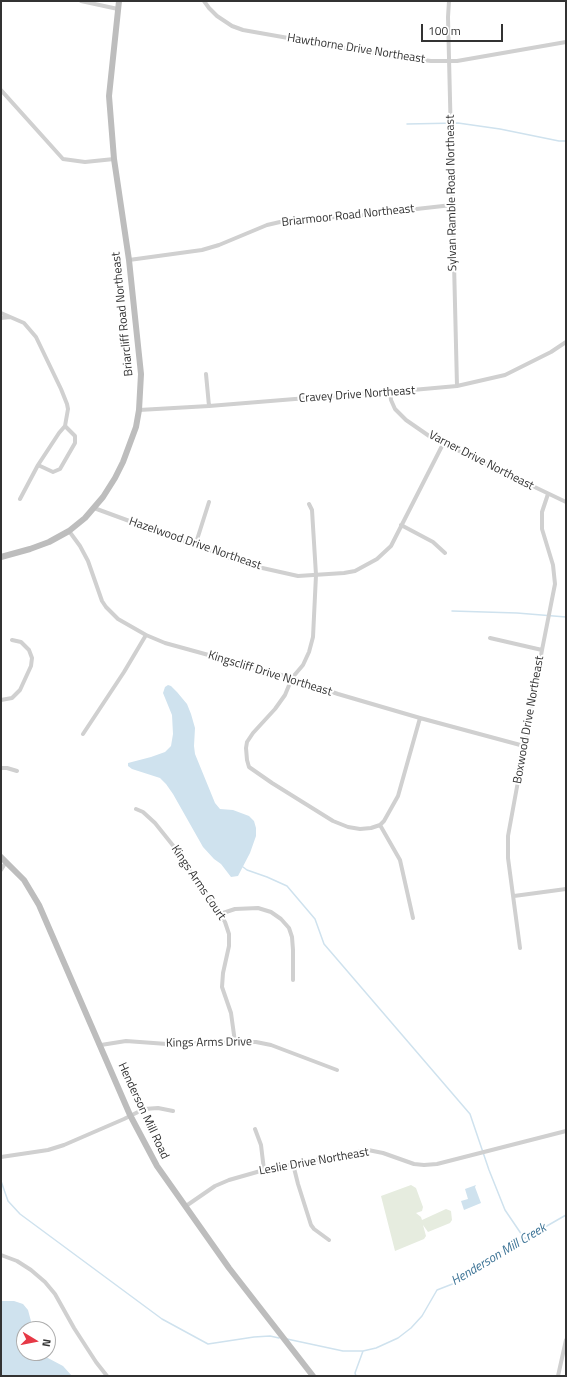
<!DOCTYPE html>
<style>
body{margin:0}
#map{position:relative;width:567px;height:1377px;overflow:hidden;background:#fff;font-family:"Titillium Web",sans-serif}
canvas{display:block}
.frame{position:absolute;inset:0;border:2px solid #333;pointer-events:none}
.north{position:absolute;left:16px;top:1321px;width:40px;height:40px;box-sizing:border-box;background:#fff;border:1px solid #adadad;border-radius:50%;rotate:100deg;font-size:11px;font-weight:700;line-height:16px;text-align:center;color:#333}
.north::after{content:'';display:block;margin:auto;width:14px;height:18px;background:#e63946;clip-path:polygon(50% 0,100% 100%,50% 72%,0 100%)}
.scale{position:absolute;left:421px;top:24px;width:82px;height:18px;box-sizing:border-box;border:2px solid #333;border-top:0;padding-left:5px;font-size:12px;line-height:14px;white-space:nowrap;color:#333;-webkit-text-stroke:3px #fff;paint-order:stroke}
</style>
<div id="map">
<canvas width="567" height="1377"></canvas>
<div class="frame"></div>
<div class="north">N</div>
<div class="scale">100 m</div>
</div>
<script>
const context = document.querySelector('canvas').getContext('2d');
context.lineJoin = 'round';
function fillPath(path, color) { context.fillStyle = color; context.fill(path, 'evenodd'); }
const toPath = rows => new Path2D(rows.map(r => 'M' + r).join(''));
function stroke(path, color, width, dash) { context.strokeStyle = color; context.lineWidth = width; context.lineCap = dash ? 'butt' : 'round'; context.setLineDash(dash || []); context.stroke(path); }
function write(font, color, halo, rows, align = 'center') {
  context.font = font + ' "Titillium Web",sans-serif'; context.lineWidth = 4; context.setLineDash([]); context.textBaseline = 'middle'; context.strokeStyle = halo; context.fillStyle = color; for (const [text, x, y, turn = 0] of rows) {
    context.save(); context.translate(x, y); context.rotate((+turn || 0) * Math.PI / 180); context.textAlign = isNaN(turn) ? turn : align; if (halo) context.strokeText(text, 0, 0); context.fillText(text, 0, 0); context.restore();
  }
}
const green = toPath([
 [411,1185,416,1188,423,1207,422,1211,416,1213,421,1217,422,1220,446,1209,451,1211,452,1220,450,1223,428,1232,423,1225,426,1236,424,1239,395,1251,381,1196]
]);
const water = toPath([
 [168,685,171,686,177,692,187,704,191,714,195,728,194,746,195,754,215,803,220,809,233,810,249,816,254,821,256,828,256,836,250,853,238,876,231,877,221,864,214,859,203,847,173,794,166,784,160,778,132,769,128,766,128,763,151,757,165,752,171,746,173,734,172,715,163,693,165,687],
 [476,1185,475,1187,481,1203,464,1210,461,1201,468,1199,465,1189],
 [1,1301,14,1301,23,1304,28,1310,32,1325,31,1329,24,1329,24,1353,43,1353,46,1357,63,1366,72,1376,1,1376]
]);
const stream = toPath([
 [407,124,458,123,500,129,559,141,566,141],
 [452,611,517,613,566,617],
 [243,867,247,870,267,877,287,886,315,919,324,944,470,1114,489,1170,505,1210,524,1238],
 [1,1181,8,1201,20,1214,162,1319,208,1344,254,1337,270,1336,279,1338],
 [287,1339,343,1351,363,1351,376,1348,398,1338,411,1328,422,1316,437,1290,455,1283,498,1254,566,1215],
 [356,1376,355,1373,363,1351]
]);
const street = toPath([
 [81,1,118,9],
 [204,1,209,8,217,16,232,26,243,30,390,56,431,61,457,61,566,42],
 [449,1,448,17,457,386],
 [1,90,63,159,85,162,114,159],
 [129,260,202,250,219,245,267,225,280,222,294,220,363,215,452,205],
 [1,313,24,323,36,337,61,389,67,404,68,409,65,426,59,433,38,465,20,499],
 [1,318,10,317],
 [206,374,209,406],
 [390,392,391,400,395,409,406,420,432,438,566,502],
 [139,410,209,406,344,395,390,392,457,386,505,375,551,352,566,342],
 [38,465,53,472,60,469,75,443,75,436,65,426],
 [309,504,312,510,316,575,313,637,309,652,303,665,292,678,285,695,275,709,253,733,247,742,246,748,247,760,249,767,272,783,333,821,348,827,360,829,371,828,380,825,384,821,398,796,420,718],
 [94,508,249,565,298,576,344,573,355,571,377,559,391,546,443,444],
 [401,525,433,542,445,553],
 [69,531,80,546,88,561,102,601,106,607,118,619,146,635,165,643,292,678,338,694,420,718,524,746],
 [195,546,209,502],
 [490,638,542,650],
 [1,700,12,698,20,690,31,666,32,658,29,650,21,642,12,640],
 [83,734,124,672,146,635],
 [1,768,7,768,17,771],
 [136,809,143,812,155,823,175,848,225,922,229,934,229,946,223,973,222,987,231,1013,235,1042],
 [380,825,400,860,413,918],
 [1,870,6,862],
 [514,896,566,889],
 [220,914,235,909,258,908,271,912,281,919,289,928,292,937,293,950,293,980],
 [520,948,508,858,508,836,542,650,555,584,553,565,542,529,542,512,548,494],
 [101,1045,126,1041,167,1044,235,1042,256,1042,271,1045,337,1070],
 [255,1129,261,1145,264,1170],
 [1,1157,48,1150,64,1145,124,1119,144,1109,158,1108,173,1111],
 [293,1164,298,1184,311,1225,314,1229,329,1240],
 [186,1206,215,1186,229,1180,264,1170,368,1150,383,1153,414,1164,424,1165,437,1164,566,1131],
 [1,1255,17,1261,31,1270,45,1282,55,1294,74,1328,96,1362,107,1376],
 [558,1376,566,1340]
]);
const secondary = toPath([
 [1,557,30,549,49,542,69,531,85,518,103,497,115,478,123,462,136,427,139,410,141,374,129,260,114,159,109,96,119,1],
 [1,857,24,880,39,905,130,1115,157,1166,229,1268,313,1376]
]);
const streetNames = [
 ["Hawthorne Drive Northeast",356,49,9],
 ["Sylvan Ramble Road Northeast",452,193,-91],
 ["Briarmoor Road Northeast",348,216,-6],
 ["Briarcliff Road Northeast",123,314,-96],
 ["Cravey Drive Northeast",357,395,-4],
 ["Varner Drive Northeast",481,461,27],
 ["Hazelwood Drive Northeast",195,544,19],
 ["Kingscliff Drive Northeast",270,674,17],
 ["Boxwood Drive Northeast",529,720,-80],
 ["Kings Arms Court",198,883,56],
 ["Kings Arms Drive",209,1043,-1],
 ["Henderson Mill Road",143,1111,65],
 ["Leslie Drive Northeast",314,1162,-10]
];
const waterNames = [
 ["Henderson Mill Creek",499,1255,-31]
];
fillPath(green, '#e6ecdf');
fillPath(water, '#cfe2ee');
stroke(stream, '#cfe2ee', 1.5);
stroke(street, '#d0d0d0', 4);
stroke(secondary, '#bdbdbd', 6);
write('12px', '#333', '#fff', streetNames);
write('italic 13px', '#3f7597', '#fff', waterNames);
</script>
